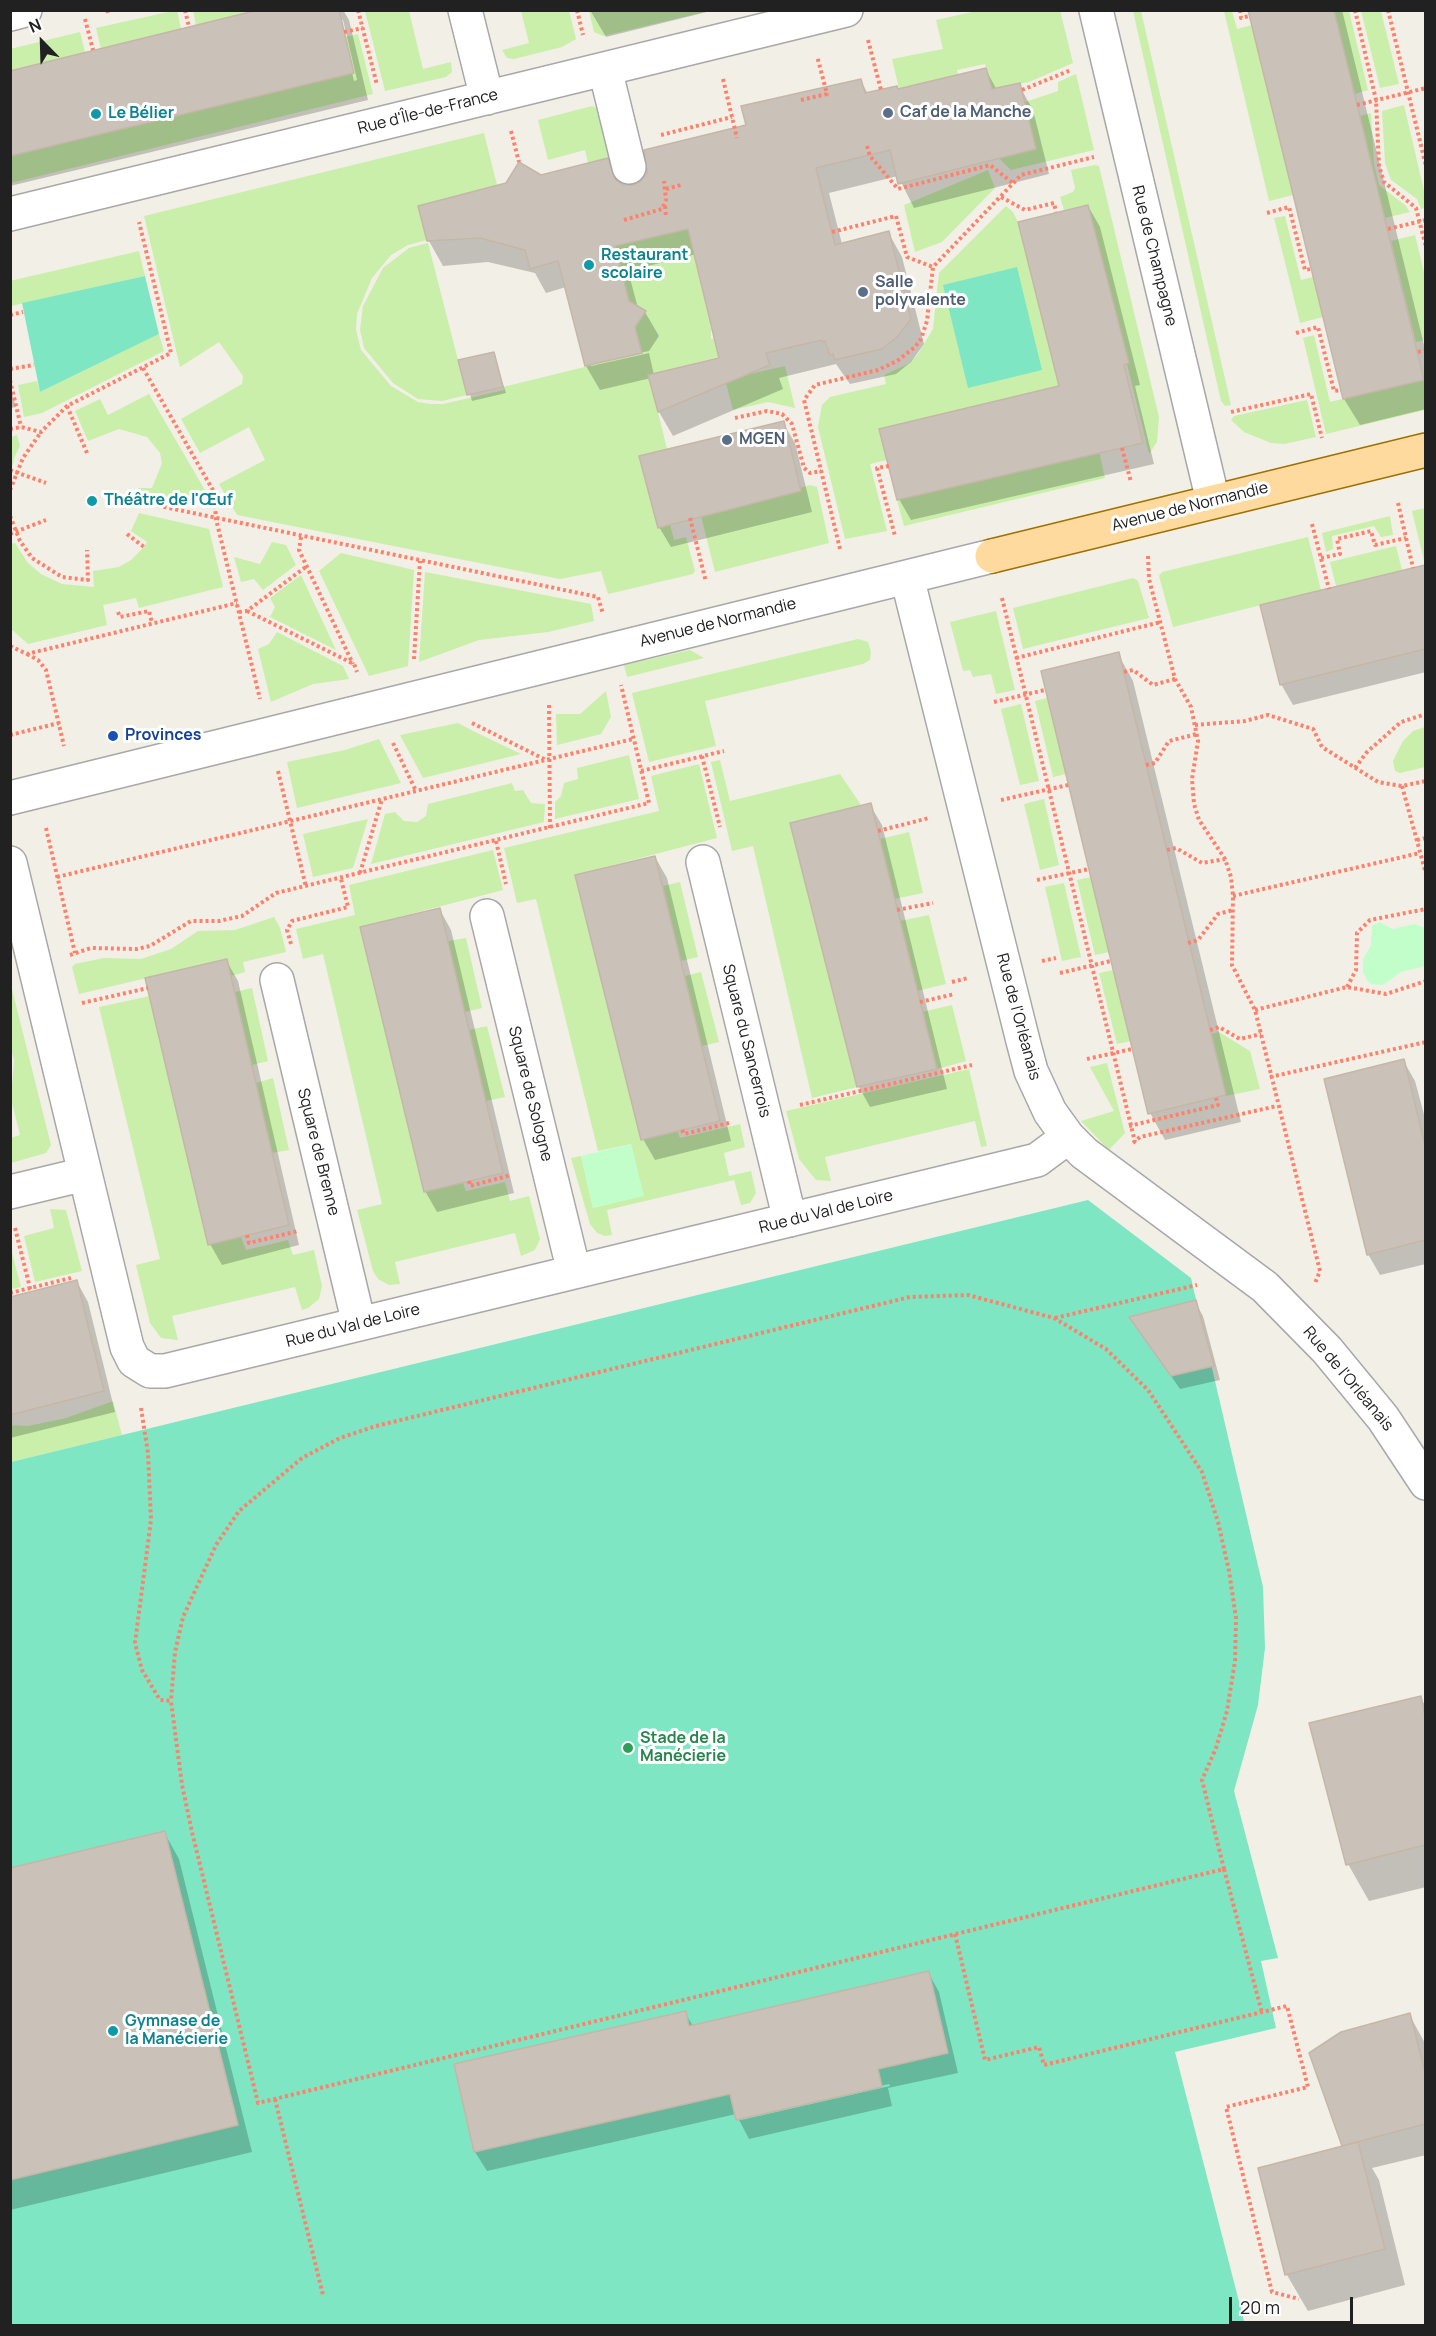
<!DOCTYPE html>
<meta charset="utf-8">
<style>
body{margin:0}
#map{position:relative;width:1436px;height:2336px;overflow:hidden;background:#f2efe7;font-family:Manrope,sans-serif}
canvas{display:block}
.frame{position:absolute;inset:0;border:12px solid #212121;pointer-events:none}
.north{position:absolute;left:12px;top:12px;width:60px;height:60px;-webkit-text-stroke:4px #fff;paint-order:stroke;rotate:337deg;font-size:16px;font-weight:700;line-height:24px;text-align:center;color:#212121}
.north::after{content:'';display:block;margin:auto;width:21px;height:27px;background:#212121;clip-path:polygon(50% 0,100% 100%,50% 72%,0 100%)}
.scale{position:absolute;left:1229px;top:2297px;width:124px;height:27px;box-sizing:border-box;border:3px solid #212121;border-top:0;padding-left:8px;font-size:18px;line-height:21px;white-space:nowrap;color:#212121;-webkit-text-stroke:4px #fff;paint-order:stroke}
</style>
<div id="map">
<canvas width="1436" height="2336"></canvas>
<div class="frame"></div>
<div class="north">N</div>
<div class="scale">20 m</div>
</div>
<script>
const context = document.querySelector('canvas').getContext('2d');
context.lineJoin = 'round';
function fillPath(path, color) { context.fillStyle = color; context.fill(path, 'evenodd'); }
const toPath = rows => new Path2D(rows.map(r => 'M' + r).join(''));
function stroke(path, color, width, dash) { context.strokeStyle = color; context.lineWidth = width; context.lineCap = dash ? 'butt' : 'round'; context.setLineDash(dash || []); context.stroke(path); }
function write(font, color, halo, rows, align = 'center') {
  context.font = font + ' Manrope,sans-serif'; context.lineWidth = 6; context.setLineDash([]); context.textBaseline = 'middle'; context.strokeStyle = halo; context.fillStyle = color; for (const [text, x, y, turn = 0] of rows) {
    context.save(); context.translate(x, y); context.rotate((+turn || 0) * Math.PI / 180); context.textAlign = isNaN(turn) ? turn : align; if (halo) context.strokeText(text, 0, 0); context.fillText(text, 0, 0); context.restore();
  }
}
const grass = toPath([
 [177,10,181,29,101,49,96,28],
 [193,10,258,11,196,26],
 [1060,10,1073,63,1029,82,992,89,985,64,957,70,958,75,899,89,892,59,943,49,936,20,977,11],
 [365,11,409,11,423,69,451,62,452,72,446,77,385,91],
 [521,11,569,11,576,39,562,47,514,59,507,58,502,50,529,43],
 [589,11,593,10,709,11,603,36,594,32],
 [1133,11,1141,11,1231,405,1225,406,1221,401],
 [1224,11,1232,11,1237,29,1252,25,1293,195,1269,201],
 [1334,11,1349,11,1368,90,1355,94],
 [1361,11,1381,11,1399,84,1380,88],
 [80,32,85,52,12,71,10,49],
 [358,34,373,94,11,183,10,156,354,72,345,37],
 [1076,74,1094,150,1011,170,999,158,1036,149,1025,102,1058,91,1058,82],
 [1404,105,1425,195,1425,208,1421,209,1417,199,1391,180,1385,163,1382,111],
 [592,106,600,110,617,171,613,174,609,158,588,163,585,150,548,160,538,120],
 [1371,113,1374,164,1379,185,1405,205,1410,212,1385,218,1360,116],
 [484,133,497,185,418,206,427,240,408,245,391,255,372,278,357,314,356,330,361,350,391,386,418,402,431,404,443,404,504,390,503,387,642,353,635,327,645,311,629,301,615,246,631,242,684,212,711,328,711,339,731,335,741,376,785,366,795,408,768,402,733,410,719,357,649,375,667,449,670,524,674,540,686,537,695,571,693,574,608,594,601,571,560,579,237,515,219,484,265,460,249,427,200,453,181,419,242,384,243,376,219,342,180,367,144,216],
 [1095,165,1099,166,1159,417,1157,442,1149,454,1088,205,1064,210,1060,197,1073,192,1075,188,1071,170],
 [988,170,995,188,942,242,915,252,904,205],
 [1006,206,1013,212,1018,222,1057,379,1069,384,887,460,870,464,887,531,845,539,818,427,822,405,830,397,886,384,884,375,908,364,918,354,933,329,939,273],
 [1285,216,1301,280,1313,277,1323,317,1300,323,1274,218],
 [1415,235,1426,280,1425,340,1416,342,1391,241],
 [428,243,467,395,442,401,418,399,393,383,364,348,360,330,363,306,383,268,409,248],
 [139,251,145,276,11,306,10,281],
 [159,334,164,351,42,413,24,417,18,385,37,381,40,392],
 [1314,335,1330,402,1425,379,1425,410,1326,434,1303,338],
 [149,394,206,492,180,504,140,494,139,488,152,488,162,463,160,453,147,437,119,429,88,441,75,411,100,399,108,415],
 [1307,400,1316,437,1284,444,1271,443,1244,432,1231,420,1234,416],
 [17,435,20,446,14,458,13,465,11,464,11,437],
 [1098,446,1105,478,904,526,897,500],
 [810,485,817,487,829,543,715,572,701,516,801,491,800,488],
 [1425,508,1426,564,1425,565,1412,511],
 [139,513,209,529,223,587,139,608,136,598,103,605,107,625,28,644,11,629,11,544,15,543,28,563,41,574,62,584,94,587,93,571,119,567,131,560,144,547,147,542,131,531],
 [1390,516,1393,535,1381,537,1374,526,1332,536,1333,549,1326,552,1322,533],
 [1308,537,1321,590,1173,627,1159,576,1162,572],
 [272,542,286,545,296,565,263,590,254,579,241,582,234,557,260,564],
 [1396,546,1402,570,1336,586,1330,562],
 [341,553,414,570,408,666,369,676,319,571],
 [425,572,591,604,594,621,548,632,479,640,419,662],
 [301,575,336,650,270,617,275,607,270,598],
 [1133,578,1138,581,1149,618,1023,649,1013,608],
 [996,611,1015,690,996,694,991,674,973,677,970,670,963,671,950,622],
 [277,632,343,666,349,679,313,684,271,702,258,649,269,644],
 [858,639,868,642,871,652,870,660,863,664,705,701,716,746,649,762,632,693],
 [690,650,704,658,627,677,624,665],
 [606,691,611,717,601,734,557,745,556,714,580,714],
 [1047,698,1066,774,1053,777,1035,701],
 [1021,704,1039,781,1020,785,1001,709],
 [458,723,475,732,521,754,423,778,400,735],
 [1425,727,1425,767,1400,773,1395,771,1393,761,1403,741,1413,731],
 [379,739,401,783,297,808,287,762,345,750],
 [629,755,639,799,555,819,555,802,561,796,564,783,578,779,577,768],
 [720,760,730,801,840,774,861,805,790,823,857,1087,812,1098,753,846,732,851,711,762],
 [699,764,717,838,575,875,680,1138,740,1124,745,1147,724,1153,729,1176,751,1171,756,1193,750,1203,741,1205,734,1180,607,1210,612,1235,605,1236,597,1233,590,1224,571,1158,581,1156,593,1208,643,1195,631,1144,598,1151,536,899,517,903,504,848,659,811,651,776],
 [512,783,515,791,523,790,531,803,545,804,544,822,371,864,385,814,395,812,404,821,417,822,426,816,428,804],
 [1044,799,1059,865,1040,870,1024,804],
 [368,819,353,868,313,877,303,834],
 [909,832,923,893,894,899,880,839],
 [493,850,503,890,361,927,424,1191,463,1183,466,1191,505,1182,510,1201,529,1196,540,1239,535,1250,521,1256,515,1233,395,1262,400,1284,389,1285,378,1279,373,1271,357,1210,382,1204,323,954,303,959,296,929,355,915,349,885],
 [1091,877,1109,952,1095,955,1077,880],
 [680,882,698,957,681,961,663,886],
 [1064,883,1081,957,1062,961,1045,887],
 [929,915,946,984,917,991,900,921],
 [274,917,280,928,286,952,243,962,245,972,231,976,227,959,79,994,72,967,75,964,104,958,141,959,171,949,198,931,235,930],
 [466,938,482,1008,465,1012,448,941],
 [1114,970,1131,1041,1117,1044,1099,973],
 [701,972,719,1042,702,1046,685,976],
 [10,981,51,1145,46,1153,11,1163,11,1138,20,1135,11,1099,14,1060,10,1045],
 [252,988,268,1061,252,1065,235,992],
 [150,996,246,1250,288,1240,293,1255,314,1250,322,1286,319,1299,308,1308,302,1310,295,1287,172,1316,178,1340,161,1338,150,1323,136,1265,160,1259,99,1007],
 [952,1005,966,1061,937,1069,922,1012],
 [487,1026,505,1097,486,1101,469,1030],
 [1219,1032,1250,1051,1260,1089,1226,1096,1211,1034],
 [1107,1063,1125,1133,1109,1150,1081,1121,1114,1111,1090,1067],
 [969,1069,987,1146,981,1147,975,1121,825,1157,831,1181,816,1180,799,1159,786,1111],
 [273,1078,289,1150,272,1153,256,1083],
 [50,1209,66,1210,82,1271,35,1282,24,1236,54,1228],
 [10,1245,21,1287,11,1289,10,1289],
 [113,1401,122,1435,11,1462,10,1425,28,1426,66,1418]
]);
const park = toPath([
 [1380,922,1392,929,1415,924,1425,928,1425,966,1401,972,1383,985,1371,984,1367,980,1363,972,1363,959,1371,945,1372,926],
 [631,1144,644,1196,593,1208,581,1156]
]);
const pitch = toPath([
 [1017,267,1042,370,968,388,943,285],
 [145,276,159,334,40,392,22,303],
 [1088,1200,1191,1278,1263,1587,1265,1648,1258,1705,1234,1791,1278,1958,1261,1961,1276,2028,1175,2052,1245,2325,11,2325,11,1462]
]);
const shadow = toPath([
 [264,10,343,10,349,20,368,100,10,186,10,72],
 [340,20,343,20,357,80,354,81],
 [590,10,715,10,606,37],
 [1250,10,1342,10,1426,353,1426,409,1360,425,1344,399],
 [986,70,997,90,1019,85,1033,110,1049,174,914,208,898,176,829,193,842,244,888,232,902,257,924,344,911,362,896,374,850,384,836,364,779,378,783,389,673,436,659,412,651,378,600,390,586,366,566,287,546,293,535,273,488,262,443,266,429,241,540,176,607,160,621,185,634,186,747,126,861,81,868,94,898,90],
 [696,254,721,359,654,375,649,353,591,366,591,363,649,351,659,336,645,312,638,308,628,271],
 [1088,206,1100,227,1140,385,1135,386,1154,464,911,520,899,499,1061,388],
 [493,353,506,393,472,401,460,361],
 [10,387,16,407,10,408],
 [783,423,795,443,812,512,671,547,659,527],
 [1426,566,1426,672,1293,705,1281,684,1262,606],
 [1118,654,1133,681,1241,1122,1165,1140,1150,1113],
 [870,805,882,825,947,1089,870,1107,859,1087,792,824],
 [655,857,667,878,731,1141,655,1160,643,1139],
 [440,910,451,930,514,1193,437,1212,425,1191],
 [226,960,238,981,299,1245,222,1265,210,1244],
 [1403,1060,1415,1081,1426,1122,1426,1264,1380,1275,1368,1254],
 [77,1282,88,1302,115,1412,10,1438,10,1298],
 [1195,1302,1203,1316,1220,1380,1180,1389,1131,1318],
 [1420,1697,1426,1707,1426,1887,1369,1901,1348,1864],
 [164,1832,179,1859,252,2152,10,2210,10,1869],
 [928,1972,939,1992,958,2073,888,2088,892,2106,749,2139,736,2114,487,2171,475,2152,456,2065,685,2013,693,2026],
 [889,2084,890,2086,741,2120,741,2117],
 [1409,2014,1426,2045,1426,2155,1372,2168,1379,2180,1405,2285,1308,2311,1287,2275,1259,2169,1344,2147]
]);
const building = toPath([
 [258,10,339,10,354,73,10,156,10,71,258,10],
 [1248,10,1334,10,1424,380,1343,399,1248,10],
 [986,68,992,89,1020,83,1036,149,898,184,890,150,816,168,835,245,889,231,911,319,897,337,882,349,834,360,833,354,830,355,825,341,822,342,822,340,766,353,770,365,658,412,648,375,719,358,688,229,615,246,629,301,646,311,635,327,642,353,585,366,558,261,530,269,525,250,480,238,427,241,418,206,506,183,519,162,541,175,608,158,615,179,623,185,633,185,641,181,647,173,644,150,746,125,741,106,861,79,865,93,897,86,898,89,986,68],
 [1088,205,1129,363,1124,365,1143,443,897,500,879,429,1059,386,1018,222,1088,205],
 [494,352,503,387,467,395,458,360,494,352],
 [784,421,801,491,658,528,639,456,784,421],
 [1425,565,1425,649,1280,685,1260,605,1425,565],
 [1119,652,1226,1095,1148,1114,1041,671,1119,652],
 [871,803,937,1069,857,1087,790,823,871,803],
 [655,856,720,1121,641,1140,575,875,655,856],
 [440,908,503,1173,424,1192,360,927,440,908],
 [227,959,289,1225,208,1245,145,978,227,959],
 [1404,1059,1425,1145,1425,1240,1367,1255,1324,1079,1404,1059],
 [77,1280,104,1391,10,1415,10,1297,77,1280],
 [1196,1300,1214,1366,1171,1376,1129,1317,1196,1300],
 [1421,1696,1425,1716,1425,1845,1346,1865,1309,1723,1421,1696],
 [165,1831,238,2125,10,2180,10,1868,165,1831],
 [929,1971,948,2053,878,2069,882,2087,736,2120,730,2094,474,2152,454,2064,686,2011,689,2026,929,1971],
 [1410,2013,1425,2072,1425,2124,1342,2146,1309,2053,1341,2032,1410,2013],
 [1358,2142,1385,2249,1285,2275,1258,2168,1358,2142]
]);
const path = toPath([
 [107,10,108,13],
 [185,10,189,27],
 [358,10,377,85],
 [577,10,583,35],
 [1240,10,1241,18,1249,16],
 [1355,10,1376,100,1379,166,1384,182,1416,208,1426,247],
 [1388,10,1426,166],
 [85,19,93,50],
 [344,32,363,28],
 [868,40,881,90],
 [723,79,737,138],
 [1022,90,1071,70],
 [801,100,827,94,817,56],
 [1357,105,1426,88],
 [511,131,519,162],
 [661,135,732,117],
 [867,146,870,156,898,189,990,165,1014,184],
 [666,189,681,185],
 [1001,197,1025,210,1054,203,1056,212],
 [665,206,666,216],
 [1267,213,1289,207,1305,270,1311,269],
 [624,220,662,209,666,200,664,181],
 [1388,229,1426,220],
 [832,232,896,216,907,257,933,267],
 [10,315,23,312],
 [1296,333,1318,327,1334,391,1341,390],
 [1418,352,1426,350],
 [143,368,214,492,216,519,260,699],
 [10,369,34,365],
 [10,380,21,427],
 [67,406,87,453],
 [1231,412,1311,394,1322,438],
 [735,418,767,411,782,414,792,424,804,468,810,473,821,471],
 [10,429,21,427,41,432,67,406,171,353,139,222],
 [1122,448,1131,482],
 [889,466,877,468,895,536],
 [10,470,46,483],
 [10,490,23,458,41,432],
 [140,502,598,597,603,614],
 [1398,503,1413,568],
 [10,516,20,541,32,558,62,577,88,580,87,550],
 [690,518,706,582],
 [1312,524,1329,589],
 [10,534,46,520],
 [127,534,144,547],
 [301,537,299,550,353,664],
 [840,549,804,400,815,385,878,370,897,361,915,347,921,339,927,321,933,267,1021,175,1094,157],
 [1148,556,1149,579,1175,679,1191,707,1198,741,1192,779,1194,804,1199,820,1225,859,1231,877,1233,896,1232,965,1255,1010,1320,1271,1315,1283],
 [1321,558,1340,554,1337,539,1371,531,1375,545,1406,538],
 [1002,598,1135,1142],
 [247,611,354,664,357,672],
 [118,612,120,617,149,611,152,623],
 [239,612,247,611,307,566],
 [10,646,27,654,237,603],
 [27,654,38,660,46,670,64,746],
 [1016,658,1161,622],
 [414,659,420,561],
 [1124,672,1133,670,1153,685,1175,679],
 [994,702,1045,690],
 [549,705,550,828],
 [472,723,546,760],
 [1195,725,1245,721,1268,715,1313,729,1322,747,1378,782,1402,786,1426,781],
 [10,735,59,723],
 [393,743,416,791],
 [702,756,720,827],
 [1146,765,1155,763,1169,741,1197,734],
 [1355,768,1367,752,1401,722,1426,714],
 [278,771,306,887],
 [641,771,724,751],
 [1402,786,1426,874],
 [1001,800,1068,785],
 [46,828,75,953],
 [878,831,929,818],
 [1417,840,1426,838],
 [496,841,506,884],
 [1167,850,1176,848,1202,863,1225,859],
 [360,873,382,799],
 [57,877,633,739],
 [1037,880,1089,869],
 [1233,896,1420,853],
 [897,910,933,903],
 [1188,943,1198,940,1218,914,1233,910],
 [291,944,287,930,292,921,348,907,341,879],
 [70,955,91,948,137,949,150,946,191,921,219,921,242,916,276,893,649,803,621,685],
 [1042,961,1056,958],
 [1060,973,1111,961],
 [952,982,968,978],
 [1347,987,1356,970,1357,933,1370,920,1426,909],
 [920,1002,955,994],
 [82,1003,148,988],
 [1255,1010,1347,987,1386,994,1426,981],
 [1210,1030,1219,1027,1240,1039,1261,1034],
 [1087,1059,1132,1049],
 [1270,1077,1426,1042],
 [800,1105,972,1065],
 [1129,1126,1218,1105,1216,1098],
 [682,1130,684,1134,729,1123],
 [1133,1143,1140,1137,1277,1106],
 [469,1181,470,1186,511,1175],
 [15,1228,31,1292],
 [247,1235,249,1243,298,1231],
 [10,1293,71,1278],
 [1055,1318,1197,1285],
 [141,1408,148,1453,151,1520,135,1643,142,1670,160,1700,171,1701,182,1785,192,1832,258,2103,1224,1869,1202,1780,1216,1748,1227,1711,1235,1661,1236,1618,1229,1571,1218,1522,1202,1472,1148,1390,1106,1349,1054,1318,968,1295,910,1297,376,1426,340,1438,302,1458,239,1511,216,1545,183,1617,175,1652,171,1701],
 [1224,1869,1262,2013],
 [955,1934,985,2060,1039,2047,1044,2065,1287,2006,1308,2087,1226,2107,1272,2292,1299,2299],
 [275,2099,323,2295]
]);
const minor = toPath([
 [465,10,487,98],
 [1096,10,1213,501],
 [10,14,25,10],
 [605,69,629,167],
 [10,214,846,10],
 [907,577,1023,1041,1031,1071,1050,1112,1068,1137,1084,1153,1265,1287,1327,1350,1383,1418,1426,1483],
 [10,798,992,556],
 [703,862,790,1220],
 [10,863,127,1347,134,1361,150,1371,165,1371,1037,1160,1068,1137],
 [487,916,574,1272],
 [277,980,359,1324],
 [10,1192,85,1174]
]);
const major = toPath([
 [992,556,1426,450]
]);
const markers = [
 [888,113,6,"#5c6f8a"],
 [96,114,6,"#0f9aa8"],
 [589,265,6,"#0f9aa8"],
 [863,292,6,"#5c6f8a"],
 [727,440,6,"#5c6f8a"],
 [92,501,6,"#0f9aa8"],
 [113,736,6,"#1a4fb4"],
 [628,1748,6,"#2e9e5b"],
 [113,2031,6,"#0f9aa8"]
];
const streetNames = [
 ["Rue d'Île-de-France",428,112,-14],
 ["Rue de Champagne",1154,256,76],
 ["Avenue de Normandie",1190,507,-14],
 ["Avenue de Normandie",718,623,-14],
 ["Rue de l'Orléanais",1018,1017,75],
 ["Square du Sancerrois",746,1041,76],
 ["Square de Sologne",530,1094,76],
 ["Square de Brenne",318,1152,76],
 ["Rue du Val de Loire",826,1212,-14],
 ["Rue du Val de Loire",353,1326,-14],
 ["Rue de l'Orléanais",1348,1379,50]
];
const serviceNames = [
 ["Caf de la Manche",900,113],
 ["Salle",875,283],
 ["polyvalente",875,301],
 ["MGEN",739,440]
];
const cultureNames = [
 ["Le Bélier",108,114],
 ["Restaurant",601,256],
 ["scolaire",601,274],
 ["Théâtre de l'Œuf",104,501],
 ["Gymnase de",125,2022],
 ["la Manécierie",125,2040]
];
const transitNames = [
 ["Provinces",125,736]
];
const leisureNames = [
 ["Stade de la",640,1739],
 ["Manécierie",640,1757]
];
fillPath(grass, '#c9efaa');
fillPath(park, '#c2fec9');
fillPath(pitch, '#7fe6c3');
fillPath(shadow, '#0003');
fillPath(building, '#cac2b9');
stroke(building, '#c5b6a8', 1.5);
stroke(minor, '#a8a8a8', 36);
stroke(major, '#9e7000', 36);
stroke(path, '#ff816b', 4, [3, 3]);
stroke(minor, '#fff', 33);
stroke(major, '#ffda9f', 33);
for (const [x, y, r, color] of markers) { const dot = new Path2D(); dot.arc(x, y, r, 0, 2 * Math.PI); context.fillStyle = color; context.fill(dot); stroke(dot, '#fff', 2); }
write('16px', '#212121', '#fff', streetNames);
write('bold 16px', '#4e5e75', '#fff', serviceNames, 'left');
write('bold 16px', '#0d838f', '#fff', cultureNames, 'left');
write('bold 16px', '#164399', '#fff', transitNames, 'left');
write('bold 16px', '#27864d', '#fff', leisureNames, 'left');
</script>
